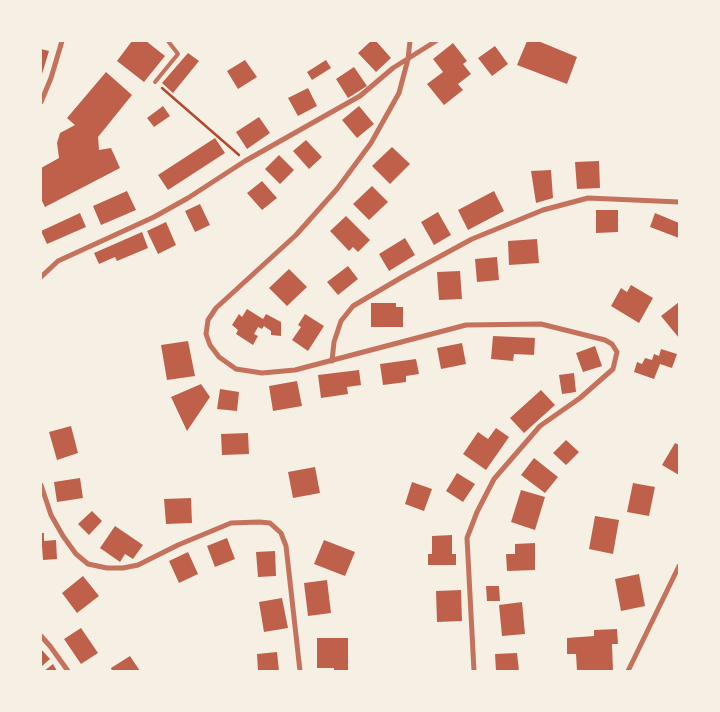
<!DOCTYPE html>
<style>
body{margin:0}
#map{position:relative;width:720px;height:712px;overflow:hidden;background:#f6efe4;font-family:"Golos Text",sans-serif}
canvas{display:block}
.frame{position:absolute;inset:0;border:42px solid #f6efe4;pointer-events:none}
</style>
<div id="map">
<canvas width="720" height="712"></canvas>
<div class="frame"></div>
</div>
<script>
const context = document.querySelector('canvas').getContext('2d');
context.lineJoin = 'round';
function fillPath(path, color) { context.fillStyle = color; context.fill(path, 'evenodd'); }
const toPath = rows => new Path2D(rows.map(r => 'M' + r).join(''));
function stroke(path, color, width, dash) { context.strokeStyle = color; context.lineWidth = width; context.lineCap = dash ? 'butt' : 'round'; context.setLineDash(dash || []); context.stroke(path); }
const building = toPath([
 [132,41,146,41,165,56,144,82,117,61],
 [371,41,376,41,391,58,376,72,358,53],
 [527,41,538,41,577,57,567,84,517,65],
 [453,43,467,61,463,64,471,74,458,84,463,90,444,105,427,84,443,72,433,59],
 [495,46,508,64,492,76,478,58],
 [41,49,49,51,42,74,41,73],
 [188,53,199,61,173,93,162,83],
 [245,60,257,77,238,89,227,71],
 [326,60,331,68,312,80,307,72],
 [354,67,367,86,348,98,336,79],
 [106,72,132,95,98,137,99,150,111,148,120,168,45,207,41,199,41,168,59,158,57,143,60,133,75,125,67,118],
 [308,88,317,106,298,116,288,98],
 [163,106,170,116,154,127,147,118],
 [359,106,374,124,357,138,342,120],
 [259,117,270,133,247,149,236,132],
 [215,138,225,153,168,190,158,175],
 [306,140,322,157,309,169,293,151],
 [392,147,410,164,390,184,372,166],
 [279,155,294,170,280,184,265,169],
 [599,161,600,188,577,189,575,162],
 [551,170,553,198,536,203,531,171],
 [262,181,277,198,262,210,247,193],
 [372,186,388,202,369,220,353,204],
 [127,191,136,210,101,225,93,206],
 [494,191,504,211,468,230,458,210],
 [200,204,210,225,195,232,185,211],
 [596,210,618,210,618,232,596,233],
 [438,212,451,235,434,245,421,222],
 [80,213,86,227,47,244,41,231],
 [655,213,679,223,679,238,650,227],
 [346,216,370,240,358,252,353,247,349,251,330,231],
 [166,222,176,245,158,254,147,231],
 [142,232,148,248,117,261,115,257,99,264,94,253],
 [405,238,415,255,389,271,379,254],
 [537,239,539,263,509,265,508,241],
 [497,257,499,280,477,282,475,259],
 [348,266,358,279,338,295,327,282],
 [289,269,307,287,287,306,269,288],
 [460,271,462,299,439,300,437,272],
 [631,285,653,298,639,323,611,306,621,288,627,292],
 [679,302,679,338,661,316],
 [371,303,396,303,396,307,403,307,403,327,371,327],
 [247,309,263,319,266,314,281,322,281,336,271,335,271,331,264,326,262,329,258,327,254,334,258,336,253,345,236,334,238,330,232,325,239,314,242,317],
 [305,314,324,326,308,351,292,340,301,327,298,325],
 [493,336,535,338,534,355,514,354,513,361,491,359],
 [188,341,195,376,167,380,161,345],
 [462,343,466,364,441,369,437,348],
 [595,346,602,366,583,372,576,353],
 [661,349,677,354,672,368,660,364,654,379,634,372,637,362,642,364,645,358,652,360,654,354,659,356],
 [416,359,419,374,406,376,406,382,383,385,380,364],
 [359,370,361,385,347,387,348,394,321,398,318,375],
 [574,373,576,392,562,394,559,375],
 [297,381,302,406,273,411,269,386],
 [201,384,210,397,187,431,171,397],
 [220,389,239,392,237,411,217,409],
 [541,390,555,405,524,433,510,418],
 [71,426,78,453,57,460,49,432],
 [496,428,509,437,486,470,463,454,478,432,488,439],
 [248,433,249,454,222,455,221,434],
 [566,440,579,452,566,465,553,453],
 [675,443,679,445,679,475,662,465],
 [534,458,558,477,545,493,521,475],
 [315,467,320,493,293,498,288,472],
 [457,473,475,484,463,502,446,491],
 [80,478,83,498,57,502,54,482],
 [412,482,432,489,424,511,405,504],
 [633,483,655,487,649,516,627,512],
 [521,490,545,497,535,530,511,522],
 [191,498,192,523,166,524,164,499],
 [92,511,102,521,89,535,78,524],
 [595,516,619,520,613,554,589,549],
 [115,526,143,545,133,559,125,554,120,562,100,548],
 [41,533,44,533,44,541,56,540,57,559,43,560],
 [452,535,452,554,456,554,456,565,428,565,428,554,432,554,432,536],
 [227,538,235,559,215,567,207,546],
 [324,540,355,552,345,576,314,564],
 [535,543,535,570,507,571,506,554,515,554,515,544],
 [275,551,276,576,258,577,256,552],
 [188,552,198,574,179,583,169,561],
 [639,574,645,606,621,611,615,579],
 [83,576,99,596,77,613,62,593],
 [327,580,331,613,308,616,304,583],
 [486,586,499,586,500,601,487,601],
 [461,590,462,621,437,622,436,591],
 [282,598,288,628,264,632,259,602],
 [522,602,525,634,502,636,499,605],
 [81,628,98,653,81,664,64,639],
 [617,629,618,644,612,644,613,671,577,671,576,654,567,654,567,638,594,636,594,630],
 [317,638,348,638,348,671,334,671,334,668,317,668],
 [41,649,50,659,41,667],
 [277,652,279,671,258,671,257,654],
 [517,653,519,671,496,671,495,654],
 [130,656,140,671,112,671,111,668],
 [53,664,57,671,44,671]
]);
const path = toPath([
 [162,88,239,155]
]);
const service = toPath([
 [155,82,178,54,168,41]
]);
const minor = toPath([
 [410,41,408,59,399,93,371,143,337,189,296,235,216,308,208,320,206,334,210,345,219,357,236,369,262,373,295,370,466,325,541,324,605,340,612,344,617,352,613,369,580,398,540,426,494,479,477,512,467,538,474,671],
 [41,102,51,78,62,41],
 [41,277,58,261,154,217,188,198,245,161,360,96,393,68,436,41],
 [332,361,334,342,341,321,353,306,404,276,472,239,543,210,588,198,679,202],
 [41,485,51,515,63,536,76,554,88,564,107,568,123,568,138,565,178,545,231,523,259,522,270,523,281,533,286,546,300,671],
 [41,636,50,646,68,671],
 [628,671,679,566]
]);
fillPath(building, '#bf614a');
stroke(path, '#b5482f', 2.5);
stroke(service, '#c5725c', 4);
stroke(minor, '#c5725c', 5);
</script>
